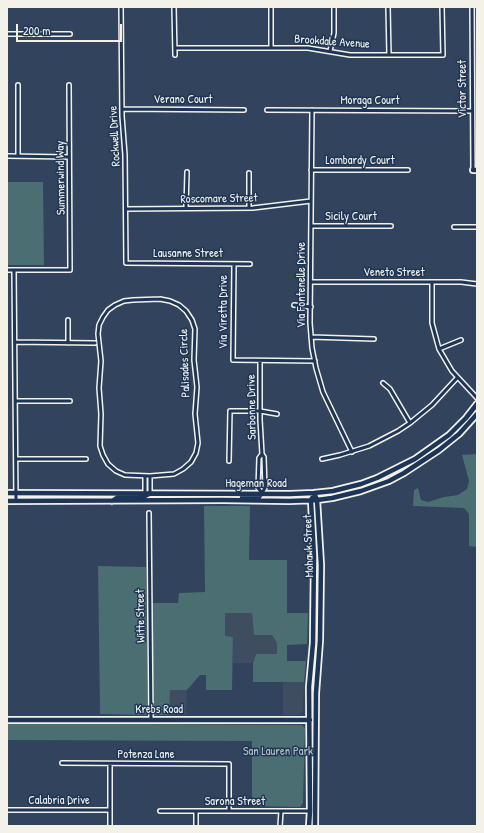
<!DOCTYPE html>
<style>
body{margin:0}
#map{position:relative;width:484px;height:833px;overflow:hidden;background:#31435d;font-family:"Patrick Hand",sans-serif}
canvas{display:block}
.frame{position:absolute;inset:0;border:8px solid #f4f1e8;pointer-events:none}
.scale{position:absolute;left:16px;top:24px;width:106px;height:18px;box-sizing:border-box;border:2px solid #f4f1e8;border-top:0;padding-left:5px;font-size:12px;line-height:14px;white-space:nowrap;color:#f4f1e8;-webkit-text-stroke:3px #1d3557;paint-order:stroke}
</style>
<div id="map">
<canvas width="484" height="833"></canvas>
<div class="frame"></div>
<div class="scale">200 m</div>
</div>
<script>
const context = document.querySelector('canvas').getContext('2d');
context.lineJoin = 'round';
function fillPath(path, color) { context.fillStyle = color; context.fill(path, 'evenodd'); }
const toPath = rows => new Path2D(rows.map(r => 'M' + r).join(''));
function stroke(path, color, width, dash) { context.strokeStyle = color; context.lineWidth = width; context.lineCap = dash ? 'butt' : 'round'; context.setLineDash(dash || []); context.stroke(path); }
function write(font, color, halo, rows, align = 'center') {
  context.font = font + ' "Patrick Hand",sans-serif'; context.lineWidth = 3; context.setLineDash([]); context.textBaseline = 'middle'; context.strokeStyle = halo; context.fillStyle = color; for (const [text, x, y, turn = 0] of rows) {
    context.save(); context.translate(x, y); context.rotate((+turn || 0) * Math.PI / 180); context.textAlign = isNaN(turn) ? turn : align; if (halo) context.strokeText(text, 0, 0); context.fillText(text, 0, 0); context.restore();
  }
}
const built = toPath([
 [473,7,477,7,477,162,472,86],
 [225,613,252,613,254,635,272,635,277,643,277,654,256,654,253,663,233,663,233,637,225,637],
 [283,682,304,682,303,712,299,715,283,715],
 [170,690,187,690,186,715,169,715]
]);
const green = toPath([
 [7,182,43,182,44,265,7,265],
 [477,454,477,547,469,546,469,514,464,508,413,506,414,490,418,488,421,500,428,502,444,497,458,495,467,489,469,481,462,455],
 [204,506,250,506,249,560,287,560,287,613,308,613,307,644,287,645,287,661,306,661,304,682,253,682,253,663,256,654,277,654,277,643,272,635,254,635,252,613,225,613,225,636,233,637,232,690,206,690,206,675,200,675,187,690,170,690,169,715,154,715,152,603,178,603,179,593,205,592],
 [98,566,146,567,148,713,146,715,100,714],
 [7,723,302,725,305,728,303,803,300,807,252,806,252,741,7,740]
]);
const street = toPath([
 [121,7,122,116,125,155,126,263,250,264],
 [174,7,175,55],
 [271,7,271,48],
 [388,7,389,55],
 [472,7,473,170],
 [7,34,70,34],
 [175,48,308,48,350,55,443,55,442,7],
 [330,51,334,33,334,7],
 [18,85,18,156],
 [122,109,244,110],
 [267,110,472,111],
 [312,110,310,323,312,348,316,368,323,392,352,452],
 [7,156,69,157],
 [311,170,408,170],
 [186,208,187,172],
 [249,208,249,173],
 [126,209,253,208,311,201],
 [311,226,391,226],
 [454,227,477,227],
 [234,264,233,360,315,361],
 [7,270,70,270,69,85],
 [14,270,16,500],
 [311,282,461,282,477,284],
 [432,282,432,323,439,349,452,371,477,398],
 [160,299,170,301,179,305,186,311,192,320,195,329,194,360,197,387,195,414,198,443,196,453,191,462,183,469,174,474,150,476,125,475,116,471,108,464,103,455,100,446,101,414,99,388,101,361,98,334,99,325,103,317,108,310,115,305,124,301,133,300,160,299],
 [294,305,311,307],
 [68,320,68,343],
 [311,337,374,339],
 [15,342,95,343],
 [439,349,461,340],
 [260,361,260,420,262,454,264,457,265,488,262,493],
 [383,383,390,389,410,423],
 [16,401,70,401],
 [16,459,86,459],
 [322,459,340,455,369,446,398,431,410,423,432,405,457,378],
 [229,461,230,411,260,411,277,414],
 [262,493,258,488,259,458,262,454],
 [145,494,145,476],
 [150,494,150,476],
 [149,513,151,720],
 [62,763,229,764,229,811],
 [7,810,110,810],
 [160,811,310,811],
 [110,826,110,764],
 [196,826,196,811],
 [280,826,281,811]
]);
const secondary = toPath([
 [473,170,477,170],
 [7,493,290,494,314,493,333,491,361,484,377,478,415,459,449,435,466,418,477,404],
 [314,493,317,500,321,565,320,640,316,693,315,826],
 [242,497,259,497,262,493],
 [7,501,223,500,289,501,317,500,332,498,361,491,389,481,404,473,439,450,459,434,477,414],
 [112,501,118,497,143,497,149,494],
 [7,720,310,720],
 [309,826,310,811,309,687,313,643,314,556,311,501,312,498]
]);
const streetNames = [
 ["Brookdale Avenue",332,42,4],
 ["Victor Street",463,89,-90],
 ["Verano Court",183,100],
 ["Moraga Court",370,101],
 ["Rockwell Drive",115,136,-93],
 ["Lombardy Court",360,161],
 ["Summerwind Way",61,178,-91],
 ["Roscomare Street",219,199,-1],
 ["Sicily Court",351,217],
 ["Lausanne Street",188,254],
 ["Veneto Street",394,273],
 ["Via Fontenelle Drive",302,285,-90],
 ["Via Viretta Drive",224,312,-90],
 ["Palisades Circle",185,363,-92],
 ["Sarbonne Drive",252,407,-91],
 ["Hageman Road",256,484],
 ["Mohawk Street",309,546,-92],
 ["Witte Street",141,616,-91],
 ["Krebs Road",159,710],
 ["Potenza Lane",146,755],
 ["Calabria Drive",59,801],
 ["Sarona Street",235,802]
];
const parkNames = [
 ["San Lauren Park",278,752]
];
fillPath(built, '#3f4d61');
fillPath(green, '#4a6e71');
stroke(street, '#f4f1e8', 6);
stroke(secondary, '#f4f1e8', 8);
stroke(street, '#1d3557', 3);
stroke(secondary, '#1d3557', 4.5);
write('12px', '#f4f1e8', '#1d3557', streetNames);
write('12px', '#b8c3be', '#1d3557', parkNames);
</script>
